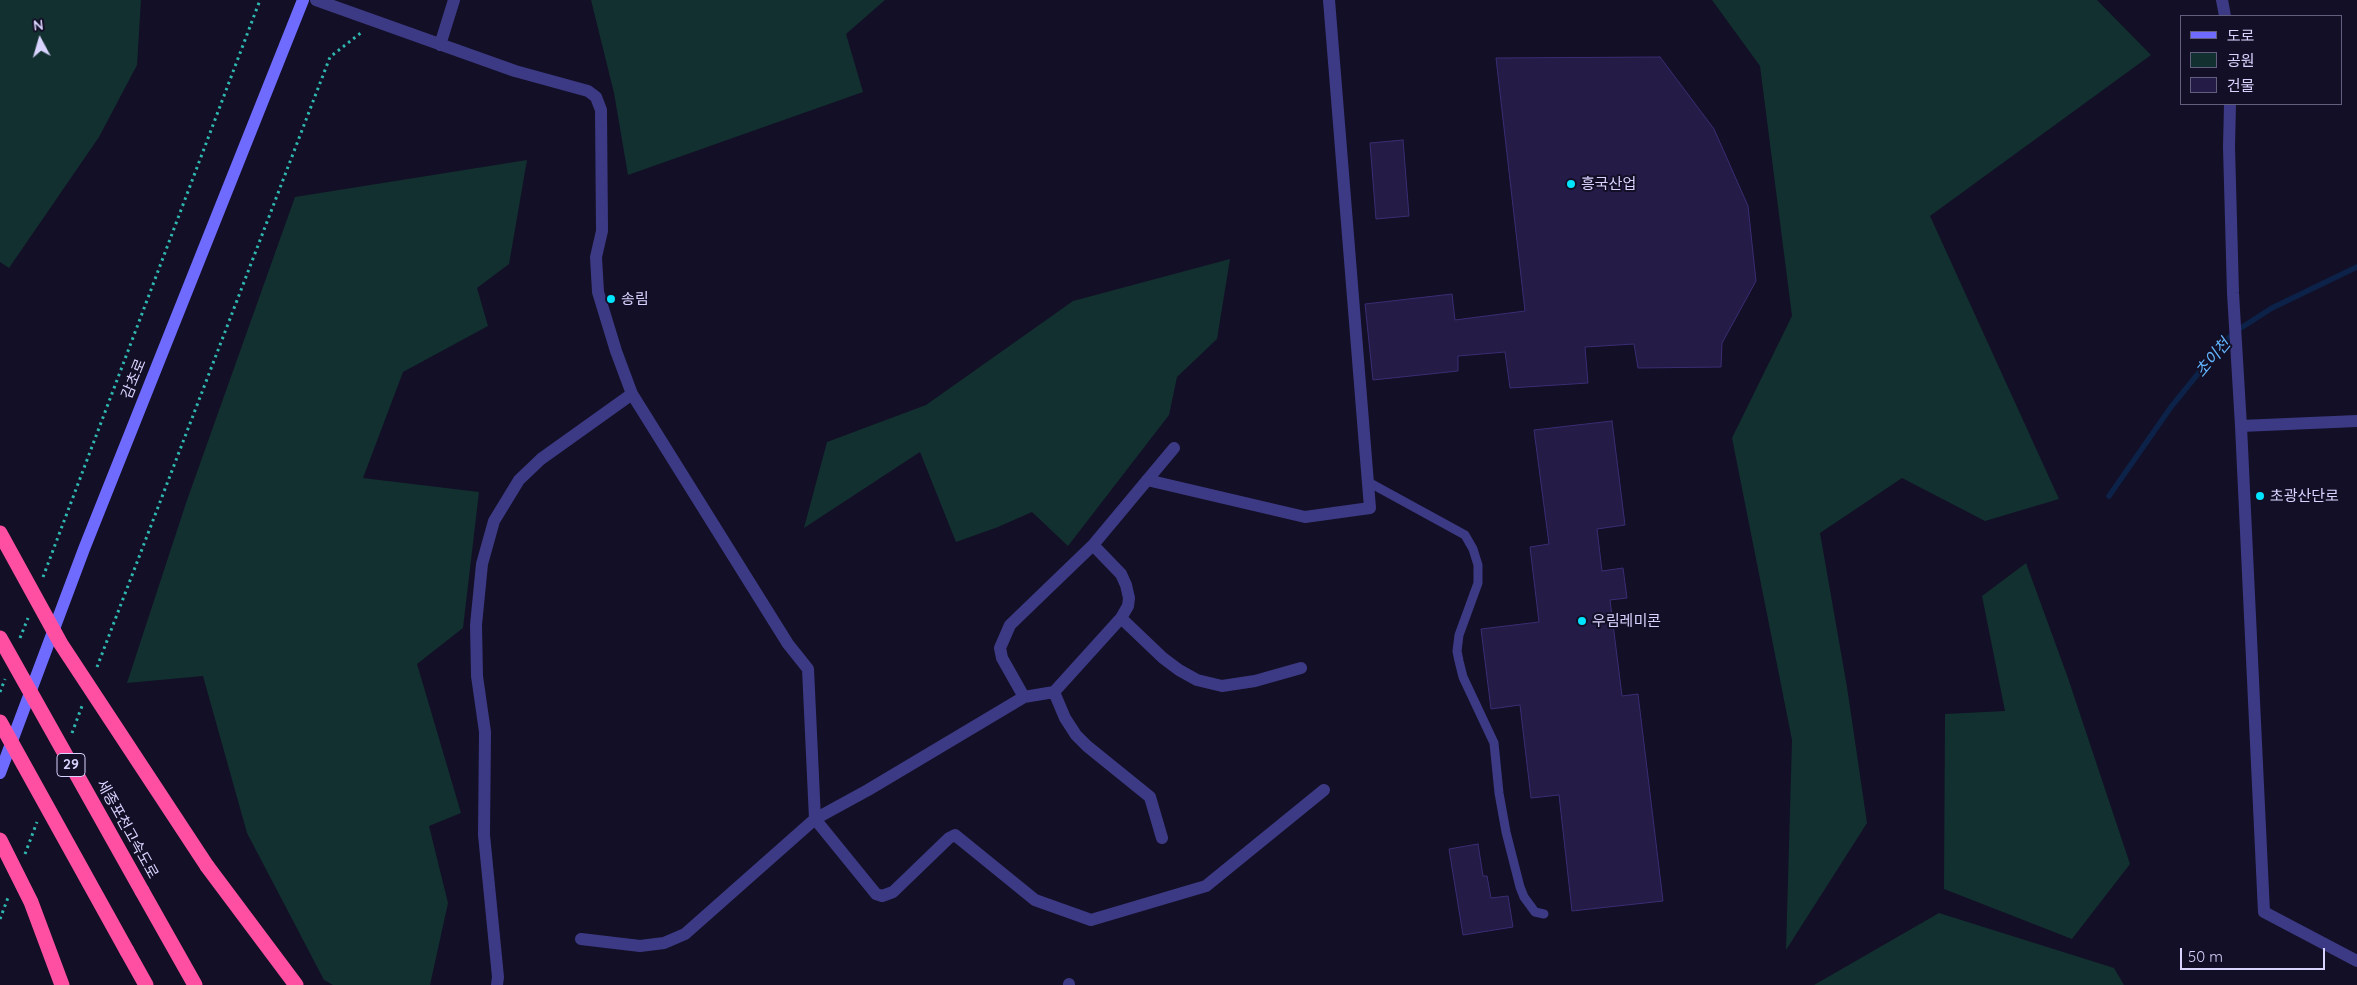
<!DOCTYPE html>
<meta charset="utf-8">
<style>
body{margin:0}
#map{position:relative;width:2357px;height:985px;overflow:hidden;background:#130f26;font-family:Quicksand,"Noto Sans KR",sans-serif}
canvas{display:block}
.legend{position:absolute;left:2180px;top:15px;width:162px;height:90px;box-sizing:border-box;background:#130f26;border:1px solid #625e7d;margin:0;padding:6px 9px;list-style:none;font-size:15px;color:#d9d4ff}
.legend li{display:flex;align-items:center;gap:10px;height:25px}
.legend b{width:25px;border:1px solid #625e7d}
.north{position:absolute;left:15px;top:15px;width:50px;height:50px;-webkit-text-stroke:4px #130f26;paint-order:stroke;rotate:354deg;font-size:14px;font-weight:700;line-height:20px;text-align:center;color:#d9d4ff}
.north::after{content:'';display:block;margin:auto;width:18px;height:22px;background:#d9d4ff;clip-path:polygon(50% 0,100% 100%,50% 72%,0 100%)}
.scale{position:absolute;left:2180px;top:948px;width:145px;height:22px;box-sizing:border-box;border:2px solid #d9d4ff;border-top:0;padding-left:6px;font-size:15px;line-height:18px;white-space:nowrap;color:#d9d4ff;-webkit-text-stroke:4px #130f26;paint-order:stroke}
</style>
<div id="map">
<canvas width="2357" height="985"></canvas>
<ul class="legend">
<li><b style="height:6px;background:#6f6bff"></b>도로</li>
<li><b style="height:14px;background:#12302f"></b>공원</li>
<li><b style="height:14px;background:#241b47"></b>건물</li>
</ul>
<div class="north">N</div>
<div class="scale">50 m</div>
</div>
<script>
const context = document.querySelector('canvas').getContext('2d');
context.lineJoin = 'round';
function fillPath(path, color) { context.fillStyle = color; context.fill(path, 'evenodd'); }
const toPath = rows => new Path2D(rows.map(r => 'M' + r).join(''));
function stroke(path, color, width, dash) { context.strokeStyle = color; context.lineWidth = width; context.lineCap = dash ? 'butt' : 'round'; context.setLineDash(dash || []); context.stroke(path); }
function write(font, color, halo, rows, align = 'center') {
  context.font = font + ' Quicksand,"Noto Sans KR",sans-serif'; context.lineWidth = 4; context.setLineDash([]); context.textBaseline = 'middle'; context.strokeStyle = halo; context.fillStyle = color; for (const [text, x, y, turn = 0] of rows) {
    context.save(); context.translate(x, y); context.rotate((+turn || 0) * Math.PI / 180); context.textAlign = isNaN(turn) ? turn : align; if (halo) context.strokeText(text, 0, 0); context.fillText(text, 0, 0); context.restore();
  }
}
const green = toPath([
 [0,0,141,0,137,65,99,137,9,268,0,262],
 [591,0,885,0,846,34,863,92,628,175,614,93],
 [1712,0,2097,0,2151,55,1930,216,2059,499,1985,521,1902,478,1820,533,1847,687,1867,823,1786,950,1792,740,1732,438,1792,316,1760,66],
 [527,160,509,264,477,288,488,326,403,372,363,478,479,492,463,628,417,664,461,813,429,826,448,903,430,985,333,985,324,980,247,833,203,676,127,683,186,503,295,197],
 [1230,259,1217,339,1177,377,1169,415,1068,546,1032,512,998,527,956,542,920,452,804,528,827,442,926,405,1073,301],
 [2026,563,2068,678,2130,864,2072,939,1944,889,1945,714,2005,711,1982,596],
 [1939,913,2114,968,2124,985,1814,985]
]);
const stream = toPath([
 [2109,496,2171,407,2201,370,2233,333,2272,308,2357,267]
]);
const building = toPath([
 [1660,57,1714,129,1748,206,1756,281,1722,343,1721,367,1638,368,1634,344,1585,347,1588,383,1510,388,1505,352,1458,356,1458,371,1373,380,1365,304,1452,294,1455,320,1525,311,1496,58,1660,57],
 [1403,140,1409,216,1376,219,1370,143,1403,140],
 [1612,421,1625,525,1597,529,1602,571,1623,568,1627,598,1610,600,1622,696,1638,694,1663,901,1572,911,1559,795,1531,798,1520,705,1491,709,1481,629,1539,622,1530,547,1549,544,1534,430,1612,421],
 [1478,844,1483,876,1487,876,1491,898,1508,896,1513,927,1463,935,1449,849,1478,844]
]);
const path = toPath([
 [43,577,260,0],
 [20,638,28,618],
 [97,667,330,57,362,32],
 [0,692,5,679],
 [72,733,82,706],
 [25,854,37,822],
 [0,919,9,895]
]);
const service = toPath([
 [1370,483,1465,535,1473,549,1478,565,1478,583,1459,635,1457,651,1459,661,1463,677,1494,743,1499,793,1506,832,1520,887,1524,897,1535,912,1544,914]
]);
const minor = toPath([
 [316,0,515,71,588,91,596,97,601,110,602,231,596,257,598,292,616,351,632,394,541,459,519,480,494,521,482,564,476,625,477,676,485,732,484,835,498,977,497,985],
 [2222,0,2225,16],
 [440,45,454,0],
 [2230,104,2229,147,2233,293,2241,426,2264,912,2357,961],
 [632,394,788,644,808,669,815,819,876,894,882,896,893,892,949,838,955,835,1035,900,1091,920,1206,886,1324,790],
 [2241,426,2357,421],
 [1147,480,1305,517,1370,508,1329,0],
 [1093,545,1121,574,1126,585,1129,598,1128,606,1121,618,1163,658,1179,670,1197,680,1222,686,1255,681,1301,668],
 [1054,692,1121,618],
 [1024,697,1002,658,1000,648,1010,625,1093,545,1174,448],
 [581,939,640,946,664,943,685,934,815,819,868,790,1024,697,1054,692,1065,718,1076,735,1087,746,1150,797,1162,838],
 [1069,985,1069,984]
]);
const secondary = toPath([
 [0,773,84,549,303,0]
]);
const motorway = toPath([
 [207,866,296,985],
 [142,891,195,985],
 [127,951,146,985]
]);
const motorwayBridge = toPath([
 [0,533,61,644,207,866],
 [0,638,142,891],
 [0,722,127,951],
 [0,840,31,902,62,985]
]);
const markers = [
 [1571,184,5,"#00e5ff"],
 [611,299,5,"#00e5ff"],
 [2260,496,5,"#00e5ff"],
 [1582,621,5,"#00e5ff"]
];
const shields = [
 [71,765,28]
];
const shieldNames = [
 ["29",71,765]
];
const poiNames = [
 ["흥국산업",1581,184],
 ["송림",621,299],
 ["초광산단로",2270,496],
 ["우림레미콘",1592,621]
];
const streetNames = [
 ["감초로",134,379,-68],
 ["세종포천고속도로",127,829,61]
];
const waterNames = [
 ["초이천",2213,358,-50]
];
fillPath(green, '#12302f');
stroke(stream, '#0c2248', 5.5);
fillPath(building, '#241b47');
stroke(building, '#3b2d73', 1);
stroke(path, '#2fb8b0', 3, [2.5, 4]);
stroke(service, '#3d3a85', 9);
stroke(minor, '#3d3a85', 12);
stroke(secondary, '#6f6bff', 12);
stroke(motorway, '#ff4fa3', 15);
stroke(motorwayBridge, '#ff4fa3', 15);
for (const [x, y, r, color] of markers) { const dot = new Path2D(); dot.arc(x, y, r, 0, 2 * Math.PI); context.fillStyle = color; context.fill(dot); stroke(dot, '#130f26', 2); }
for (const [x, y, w] of shields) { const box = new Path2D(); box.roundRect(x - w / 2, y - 11.5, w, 23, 4); context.fillStyle = '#130f26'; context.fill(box); stroke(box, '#d9d4ff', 1); }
write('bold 14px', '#d9d4ff', null, shieldNames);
write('15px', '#d9d4ff', '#130f26', poiNames, 'left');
write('15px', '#d9d4ff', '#130f26', streetNames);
write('italic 16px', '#62b6ff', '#130f26', waterNames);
</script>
